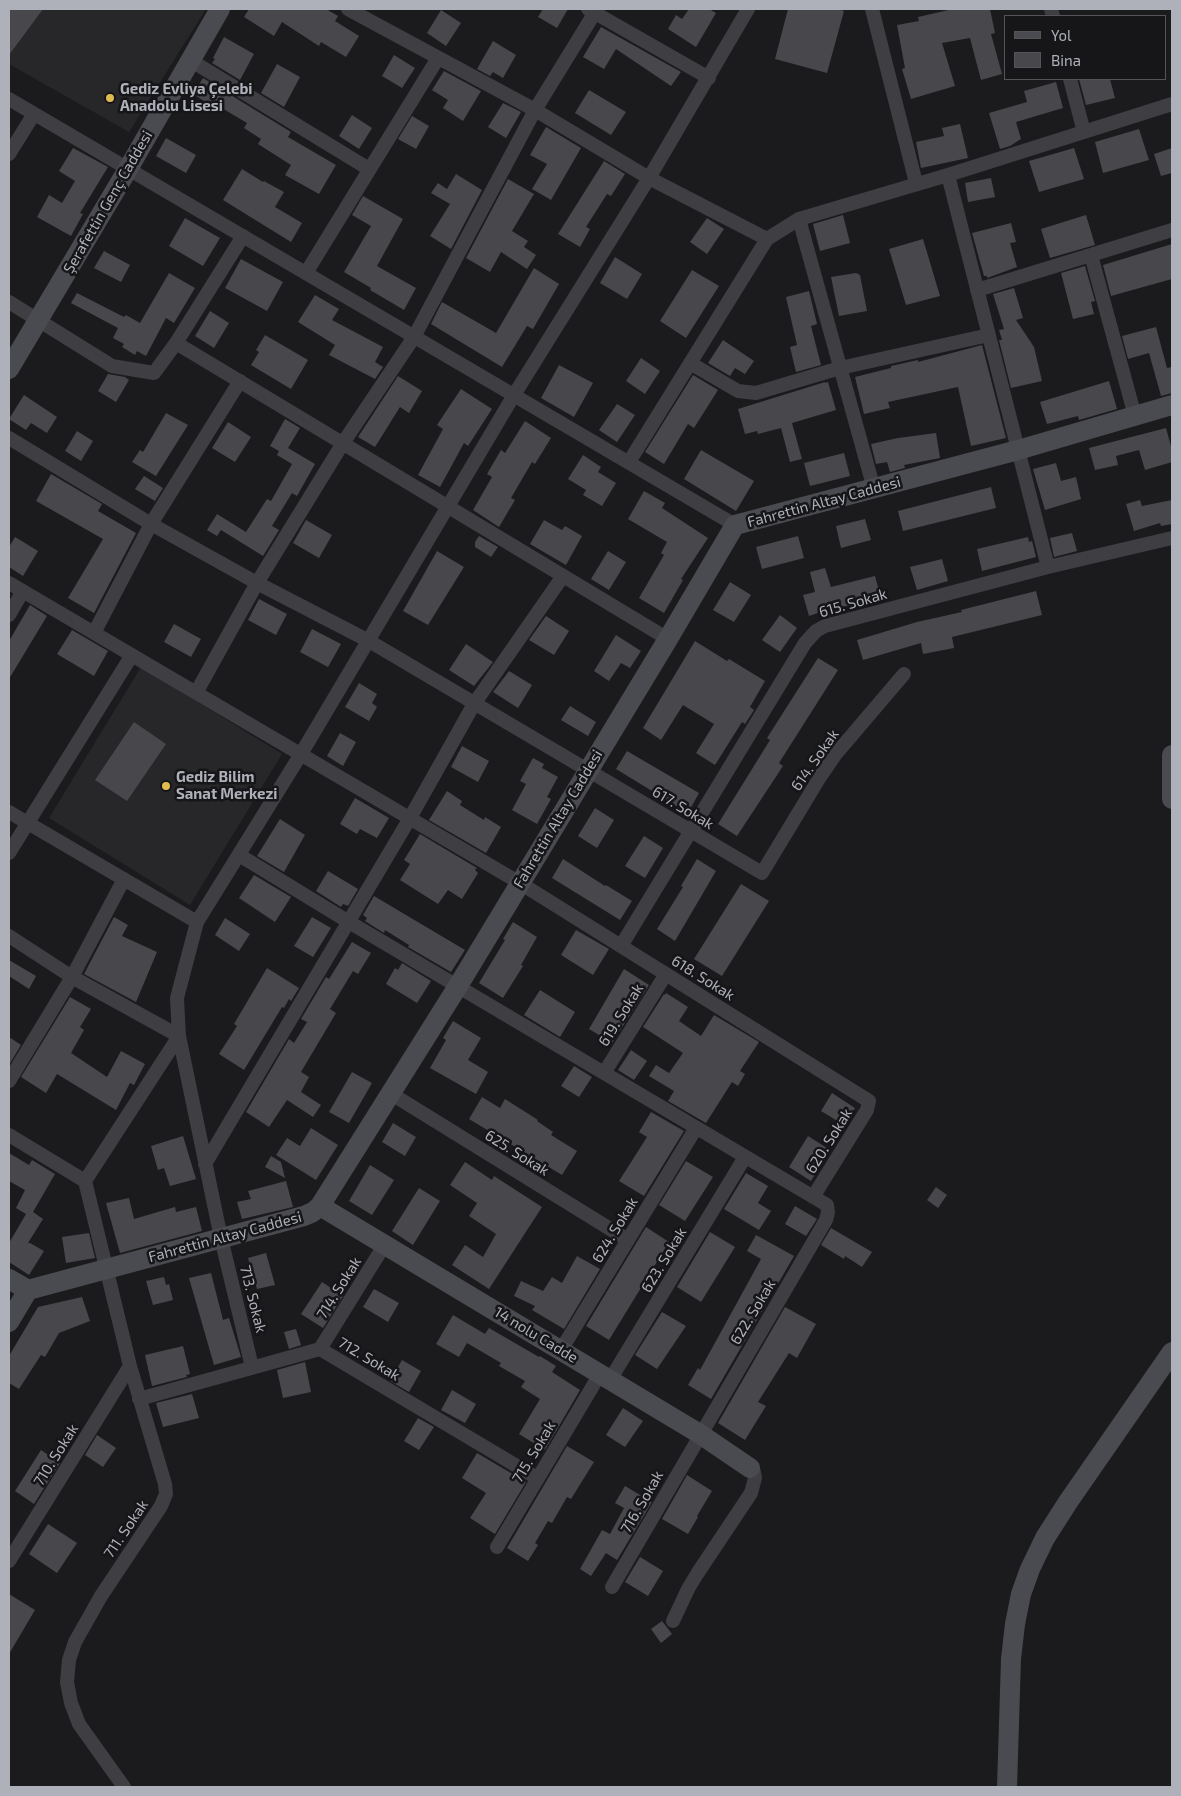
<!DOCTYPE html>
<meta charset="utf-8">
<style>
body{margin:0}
#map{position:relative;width:1181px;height:1796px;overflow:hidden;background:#1b1a1c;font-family:"Exo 2",sans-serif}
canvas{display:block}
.frame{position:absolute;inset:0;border:10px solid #aeb1ba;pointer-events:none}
.legend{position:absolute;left:1004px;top:15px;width:162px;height:65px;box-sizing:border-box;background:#161517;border:1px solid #535358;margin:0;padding:6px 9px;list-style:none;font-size:15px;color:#aeb1ba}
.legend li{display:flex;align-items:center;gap:10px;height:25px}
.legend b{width:25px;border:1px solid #535358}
</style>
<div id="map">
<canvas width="1181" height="1796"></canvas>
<div class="frame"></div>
<ul class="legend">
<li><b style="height:6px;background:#4a4b51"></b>Yol</li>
<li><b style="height:14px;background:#48484c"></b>Bina</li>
</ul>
</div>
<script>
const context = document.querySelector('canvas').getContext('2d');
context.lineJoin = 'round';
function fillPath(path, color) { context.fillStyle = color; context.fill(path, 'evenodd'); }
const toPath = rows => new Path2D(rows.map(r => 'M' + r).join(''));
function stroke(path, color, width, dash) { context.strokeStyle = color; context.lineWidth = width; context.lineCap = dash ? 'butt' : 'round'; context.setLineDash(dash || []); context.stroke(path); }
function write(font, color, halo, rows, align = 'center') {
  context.font = font + ' "Exo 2",sans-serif'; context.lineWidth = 5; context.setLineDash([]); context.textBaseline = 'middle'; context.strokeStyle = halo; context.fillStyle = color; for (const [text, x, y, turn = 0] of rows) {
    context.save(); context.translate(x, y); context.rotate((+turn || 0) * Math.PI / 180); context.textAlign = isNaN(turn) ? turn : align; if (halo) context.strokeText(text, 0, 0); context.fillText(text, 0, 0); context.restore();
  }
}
const built = toPath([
 [9,9,206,9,129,132,9,64],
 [141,667,282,754,190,905,49,818]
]);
const building = toPath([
 [9,9,43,9,9,55],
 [249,9,326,9,338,16,335,21,359,36,346,57,321,42,319,46,282,22,274,36,244,17],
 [543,9,568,9,557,28,538,17],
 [689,9,709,9,716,13,696,47,668,29,676,15,682,19],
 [788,9,837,9,844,11,827,73,775,59],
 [953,9,990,9,995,33,991,34,1002,74,981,80,970,38,942,43,955,86,911,99,902,69,905,68,897,25,919,21,918,17],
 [441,10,461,23,446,46,427,33],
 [601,27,681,72,671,86,616,49,604,69,583,57],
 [224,37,254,54,240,80,212,63,215,59,213,58],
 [493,41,516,55,503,78,493,72,490,76,477,69],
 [394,55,415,68,402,88,382,76],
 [277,64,300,77,284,107,261,93],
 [444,71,481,91,463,121,443,108,448,100,432,90],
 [203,78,291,132,288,137,336,165,319,194,285,175,291,165,258,144,261,139,244,128,247,123,220,107,218,110,193,94],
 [1079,79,1110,79,1115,98,1086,105],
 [1056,82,1063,108,1016,122,1021,139,1010,146,1000,149,989,113,1027,102,1024,91],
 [589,90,626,112,611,135,575,113],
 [503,103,521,112,506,138,488,127],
 [352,115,372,128,359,149,339,136],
 [412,116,429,126,416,149,398,139],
 [960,124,968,158,921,168,916,142,944,136,942,128],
 [546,127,581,148,551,200,532,189,547,164,530,155],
 [1139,129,1149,160,1103,173,1095,142],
 [166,138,196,155,186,173,156,156],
 [73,148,108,167,80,213,83,214,71,236,37,217,49,195,62,203,75,181,59,171],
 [1074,148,1084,179,1039,192,1029,161],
 [1172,148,1172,173,1161,176,1154,154],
 [604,161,625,174,611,196,607,194,586,227,590,229,580,247,558,234],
 [242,169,263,182,264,181,284,192,275,207,302,223,291,242,223,200],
 [456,174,482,190,451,249,430,236,450,204,431,193,438,183,447,189],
 [991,178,995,197,968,202,965,183],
 [508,179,534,194,512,231,528,241,524,247,536,255,527,269,501,252,490,272,466,258],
 [363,196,403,219,377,266,416,288,404,310,370,290,371,288,344,272,371,226,352,215],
 [843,215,850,243,820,251,813,224],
 [1086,215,1095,245,1050,258,1041,229],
 [185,218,220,238,203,266,169,246],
 [707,218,724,229,707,254,690,242],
 [1011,223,1016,242,1010,243,1017,267,987,278,987,276,984,276,972,233],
 [923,239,940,296,906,305,889,249],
 [1172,244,1172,279,1111,296,1103,265],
 [104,251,130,265,121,282,94,268],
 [615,257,642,274,627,299,600,283],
 [241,259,283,282,267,311,225,288],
 [1085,266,1095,301,1091,302,1094,314,1073,319,1061,273],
 [534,268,559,284,533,329,527,326,502,367,431,324,442,302,496,333],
 [692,270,719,286,686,338,660,321],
 [169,273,195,288,174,323,166,318,146,356,137,351,135,355,122,347,124,344,113,338,118,328,71,303,77,293,124,317,126,315,140,323],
 [856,273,860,275,867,311,839,316,831,277],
 [1014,288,1023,318,1016,320,1034,347,1042,381,1011,388,999,340,1002,340,999,330,1004,329,993,294],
 [809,291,817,324,811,326,821,365,796,372,790,347,797,345,786,297],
 [315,295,339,309,332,320,383,347,375,362,383,367,375,379,329,355,335,345,298,322],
 [210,311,229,323,214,348,195,336],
 [1156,327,1167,368,1172,367,1172,393,1161,396,1149,353,1128,359,1122,336],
 [265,335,308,360,291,389,251,365,259,352,256,350],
 [723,340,754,361,745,374,735,368,730,376,708,363],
 [982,345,1006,438,971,446,958,387,888,402,890,408,864,414,855,377,891,368,891,366,918,360,918,362],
 [641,358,660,371,645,394,626,381],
 [559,365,593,383,574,417,541,398],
 [108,374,125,377,129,380,116,402,98,391],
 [693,375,718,390,694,428,688,424,664,464,645,452],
 [398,376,422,391,409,413,400,407,375,447,358,437],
 [1109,381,1117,409,1079,420,1078,416,1047,424,1040,402],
 [825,382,825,383,828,382,836,410,792,423,802,459,790,462,781,428,758,434,757,431,745,434,738,409],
 [461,389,492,409,468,446,464,443,440,487,418,475,443,429,437,425],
 [24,395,57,417,47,433,31,423,26,430,9,419],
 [617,404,635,415,617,442,599,430],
 [166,413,188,425,156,476,132,462,140,450,143,452],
 [285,419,300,428,288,448,315,464,297,496,292,493,272,526,279,530,263,556,221,530,217,536,207,530,217,514,246,532,267,499,271,501,292,464,277,455,279,451,270,446],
 [525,421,551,438,535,464,532,462,511,498,515,500,499,527,473,510,492,477,487,474,501,450,505,453],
 [228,422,251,437,235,462,212,448],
 [1166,428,1172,450,1172,462,1145,470,1139,450,1116,456,1118,465,1095,470,1089,448],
 [77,431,93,441,81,461,65,451],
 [936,433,940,458,904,465,905,468,890,472,887,462,876,464,871,444,898,438],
 [701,450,754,481,736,511,684,479],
 [844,453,850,476,810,486,804,463],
 [583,455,601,467,598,472,616,483,602,506,583,495,586,490,568,479],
 [1056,463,1061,481,1076,477,1081,499,1045,510,1033,469],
 [51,474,102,504,98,511,136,533,94,613,68,598,103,539,36,501],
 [144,476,163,488,155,501,135,489],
 [991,487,996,508,903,531,898,511],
 [644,491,665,503,662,508,708,538,681,579,683,580,664,613,639,598,664,555,661,553,667,542,628,519],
 [1140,500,1142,506,1172,500,1172,524,1161,526,1160,523,1134,531,1126,504],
 [865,519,871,540,841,548,836,526],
 [306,520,332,535,319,558,293,543],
 [544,520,562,530,565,526,582,536,566,565,530,544],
 [1072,533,1077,551,1054,557,1050,538],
 [479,536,498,547,491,557,475,547,475,542],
 [798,536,804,558,762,569,756,547],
 [15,537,38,551,23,576,9,567,9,547],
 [1028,537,1029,542,1032,541,1036,557,982,571,977,549],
 [437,551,464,567,428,625,403,611],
 [608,551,626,562,609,590,591,579],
 [942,559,948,581,917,590,910,567],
 [825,568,831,587,875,576,881,598,837,608,838,614,823,618,821,612,809,616,803,595,815,592,810,572],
 [730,582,751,595,734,622,713,610],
 [1036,591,1042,615,952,637,954,648,923,654,921,643,863,660,857,640,917,622,962,612,961,610],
 [259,599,287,614,276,635,248,620],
 [30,605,47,616,9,679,9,641],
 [780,615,797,628,780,652,762,640],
 [546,616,569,631,554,655,529,640],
 [174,624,201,639,191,657,164,642],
 [312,629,341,644,328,667,300,652],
 [72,630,108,651,94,676,57,654],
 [616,635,641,651,630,668,621,663,609,681,594,671],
 [695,641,727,661,729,659,765,681,750,707,754,710,745,724,742,722,715,765,696,753,714,724,683,705,661,740,643,728],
 [466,644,493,662,474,686,449,670],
 [818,658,838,670,779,763,783,766,737,836,718,824,770,740,767,738],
 [509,671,532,685,518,708,493,692],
 [359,683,377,694,372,703,377,707,369,721,345,707],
 [570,706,596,722,588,736,561,720],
 [134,722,166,744,127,801,95,780],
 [340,733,356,742,343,766,327,756],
 [462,746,489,761,478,782,451,767],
 [627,751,699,793,688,813,616,769],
 [533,758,544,764,542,768,558,777,547,797,551,799,537,824,512,810,526,784,520,781],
 [447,791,462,801,460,805,484,820,485,817,501,827,486,853,429,820],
 [355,798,389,818,377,838,360,829,357,834,340,824],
 [595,808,614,820,597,848,578,836],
 [280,819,305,835,284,872,257,856],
 [420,834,477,868,475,870,478,873,462,899,448,890,438,904,400,880,410,864,404,860],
 [644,836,663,848,645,878,625,866],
 [563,859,605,886,606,885,632,901,620,920,552,878],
 [697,859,716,871,675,941,657,929,683,887,681,886],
 [328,871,358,889,348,906,343,904,341,907,316,891],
 [254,875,291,897,275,922,239,898],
 [741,884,769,901,722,976,694,959],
 [374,896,465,950,451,972,408,947,409,945,385,930,384,933,365,921,367,918,363,915],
 [114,917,128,925,122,936,157,952,136,1002,84,974],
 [312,917,331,928,313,957,294,946],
 [225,918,250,934,239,951,215,935],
 [513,922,537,937,521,965,523,966,503,998,479,983,505,940,503,939],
 [576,930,609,949,593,975,561,955],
 [352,942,371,953,358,974,353,971,330,1009,336,1013,301,1072,309,1077,301,1092,321,1105,313,1117,287,1100,269,1127,246,1112,289,1039,294,1043,307,1022,301,1019,326,977,329,979],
 [9,960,36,976,29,989,9,976],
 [402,963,431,981,417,1003,386,984,395,968,398,970],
 [267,968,299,988,291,1001,289,999,284,1008,282,1007,244,1070,219,1054,237,1026,234,1024],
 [624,969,649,985,612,1043,589,1029],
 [540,990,575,1012,560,1037,524,1015],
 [666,993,688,1007,679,1021,701,1036,714,1015,759,1042,740,1071,745,1074,738,1086,732,1082,706,1123,668,1101,674,1091,649,1076,656,1065,669,1073,683,1053,643,1027,664,994,665,995],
 [70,997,91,1009,80,1027,84,1030,71,1053,107,1077,121,1051,145,1064,134,1085,130,1083,116,1110,57,1074,46,1093,21,1077],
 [453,1021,481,1038,468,1060,488,1072,476,1094,430,1068,446,1040,443,1038],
 [9,1037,21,1045,9,1065],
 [631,1050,647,1061,634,1080,618,1070],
 [574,1066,592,1077,579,1097,561,1086],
 [352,1072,372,1083,349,1123,329,1112],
 [832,1093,855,1108,844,1125,821,1111],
 [482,1097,500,1108,505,1099,538,1120,537,1121,553,1132,551,1135,577,1151,562,1175,469,1119],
 [651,1112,684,1131,644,1196,619,1181,647,1137,639,1132],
 [393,1123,416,1137,405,1156,382,1142],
 [311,1128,338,1145,316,1180,276,1155,287,1138,300,1146],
 [183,1136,196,1179,170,1186,164,1168,158,1170,151,1146],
 [808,1136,830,1150,811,1181,789,1167],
 [9,1153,29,1165,32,1160,55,1174,33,1212,43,1219,28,1243,30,1243,44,1251,29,1275,9,1262,9,1243,26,1214,16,1208,25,1190,9,1181],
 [271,1156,281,1162,285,1178,265,1167],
 [686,1161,713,1177,685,1221,659,1205],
 [465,1162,492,1180,494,1176,542,1207,489,1289,452,1265,465,1245,483,1257,496,1234,469,1216,477,1203,450,1185],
 [370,1165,394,1180,372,1215,349,1201],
 [746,1173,768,1186,758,1203,771,1211,759,1230,724,1209],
 [286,1181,293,1207,242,1219,237,1202,251,1199,248,1191],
 [936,1187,947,1195,938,1208,927,1200],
 [419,1188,440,1201,413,1245,392,1231],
 [129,1198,134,1219,175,1207,176,1212,196,1207,202,1231,120,1253,106,1203],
 [795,1206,817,1219,806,1236,785,1224],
 [646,1227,669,1242,609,1340,586,1326],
 [831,1228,872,1252,862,1267,845,1256,844,1259,821,1245],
 [710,1232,735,1247,701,1302,677,1287],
 [89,1233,95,1258,66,1263,62,1237],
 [756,1235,794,1256,711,1399,688,1385,698,1368,700,1370,761,1259,747,1251],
 [266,1253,275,1285,257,1289,248,1258],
 [577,1256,600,1269,564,1329,532,1310,535,1306,514,1296,521,1281,543,1291,552,1277,562,1283],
 [211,1273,223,1320,229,1318,241,1357,214,1365,189,1278],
 [164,1277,166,1285,169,1284,173,1300,153,1305,146,1281],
 [322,1282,343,1296,323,1328,301,1314],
 [374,1289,399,1303,388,1322,363,1307],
 [82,1297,90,1321,59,1333,45,1357,41,1355,19,1389,9,1383,9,1356,38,1307],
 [785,1307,816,1324,797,1358,789,1353,758,1402,766,1406,745,1440,718,1423],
 [662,1312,686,1326,657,1369,635,1355],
 [453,1315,485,1334,489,1328,539,1357,540,1356,556,1366,552,1372,580,1390,545,1450,519,1434,540,1399,521,1387,525,1381,499,1366,501,1363,467,1343,459,1357,436,1344],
 [296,1329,301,1345,289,1349,284,1332],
 [183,1346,190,1374,186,1375,187,1377,152,1386,145,1355],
 [402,1360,421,1371,409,1392,390,1381],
 [305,1362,311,1392,283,1398,277,1370],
 [452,1390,476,1404,465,1423,441,1410],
 [192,1394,199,1418,163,1427,156,1403],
 [623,1408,643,1421,625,1447,606,1435],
 [418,1418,434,1427,419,1450,404,1441],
 [97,1435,116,1448,103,1467,85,1455],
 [567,1446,594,1462,571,1499,567,1497,552,1523,548,1521,535,1543,538,1545,528,1561,507,1548],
 [41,1450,60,1463,34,1504,15,1491],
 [477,1453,526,1482,495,1534,470,1518,486,1493,462,1478],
 [687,1475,712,1491,697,1516,698,1517,688,1534,662,1519],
 [625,1486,652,1502,617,1560,606,1553,591,1576,580,1569,602,1530,610,1534,624,1508,615,1503],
 [48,1524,77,1543,57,1573,29,1554],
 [640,1557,663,1571,648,1596,625,1582],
 [9,1594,35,1610,9,1654],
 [662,1621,672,1634,661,1643,651,1629]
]);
const street = toPath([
 [348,9,535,110,649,178,767,239],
 [588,9,709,78],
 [872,9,916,183],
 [1051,9,1053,16],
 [190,60,369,169],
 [1070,79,1084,132],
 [9,99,735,525],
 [9,154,34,114],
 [948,175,1048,567],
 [799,219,874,489],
 [1091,255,1135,416],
 [306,273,438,58],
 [977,290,1172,230],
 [9,302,112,366,154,373,176,343,243,236],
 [176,343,668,639],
 [690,363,738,391,756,393,840,368,989,335],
 [9,438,151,524,257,583,369,641,762,873,820,777,835,755,904,674],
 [629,462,767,239,799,219,948,175,1172,104],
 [9,583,520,883,869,1101,867,1110,813,1197],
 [9,615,23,591],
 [94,633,151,524,240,381],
 [196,693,257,583,343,443,414,337,535,110,597,9],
 [9,812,197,922],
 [9,853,132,655],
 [239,855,349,922,827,1205,828,1212,826,1220,612,1587],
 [9,936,72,977,179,1036,85,1181,130,1366,165,1484,166,1494,161,1506,101,1596,75,1642,69,1660,67,1682,71,1703,79,1724,124,1787],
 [621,946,805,643,816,631,825,626,1048,567,1172,538],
 [604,1073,666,974],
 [9,1081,72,977,124,879],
 [390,1093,628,1240],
 [9,1135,85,1181],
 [205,1164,410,818,474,704,563,576],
 [320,1349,385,1244],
 [561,1350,696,1128],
 [252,1367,221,1238,179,1036,177,998,197,922,301,754,514,395,649,178,748,9],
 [610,1380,745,1157],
 [139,1399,320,1349,537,1478],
 [497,1547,600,1374],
 [9,1561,130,1366],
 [673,1621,688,1589,697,1574,751,1493,755,1478,754,1472,750,1468]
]);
const secondary = toPath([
 [9,369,128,169,220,9],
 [1172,755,1172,799],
 [320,1206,700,1434,750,1468],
 [9,1279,28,1290],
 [9,1322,28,1290,304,1216,313,1212,320,1206,458,986,668,639,735,525,1018,450,1172,405],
 [1007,1787,1011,1659,1015,1624,1021,1594,1030,1569,1045,1538,1068,1502,1172,1352]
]);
const markers = [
 [110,98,5,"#debc51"],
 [166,786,5,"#debc51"]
];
const poiNames = [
 ["Gediz Evliya Çelebi",120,89],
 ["Anadolu Lisesi",120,106],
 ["Gediz Bilim",176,777],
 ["Sanat Merkezi",176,794]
];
const streetNames = [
 ["Şerafettin Genç Caddesi",108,202,-60],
 ["Fahrettin Altay Caddesi",824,502,-15],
 ["615. Sokak",853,603,-16],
 ["614. Sokak",815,760,-55],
 ["617. Sokak",683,808,31],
 ["Fahrettin Altay Caddesi",558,819,-59],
 ["618. Sokak",703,978,32],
 ["619. Sokak",621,1015,-58],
 ["620. Sokak",829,1141,-58],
 ["625. Sokak",517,1153,32],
 ["624. Sokak",615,1230,-59],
 ["Fahrettin Altay Caddesi",225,1237,-15],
 ["623. Sokak",664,1260,-59],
 ["714. Sokak",339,1288,-58],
 ["713. Sokak",253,1299,76],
 ["622. Sokak",753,1312,-59],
 ["14 nolu Cadde",536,1335,31],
 ["712. Sokak",369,1359,31],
 ["715. Sokak",534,1452,-59],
 ["710. Sokak",56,1455,-58],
 ["716. Sokak",642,1502,-60],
 ["711. Sokak",126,1529,-56]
];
fillPath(built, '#272729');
fillPath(building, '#48484c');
stroke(street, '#3e3e43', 14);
stroke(secondary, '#4a4b51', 20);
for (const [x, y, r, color] of markers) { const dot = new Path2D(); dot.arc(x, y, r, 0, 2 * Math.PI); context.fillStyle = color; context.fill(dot); stroke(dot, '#161517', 2); }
write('bold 15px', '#aeb1ba', '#161517', poiNames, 'left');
write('15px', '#aeb1ba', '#161517', streetNames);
</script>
